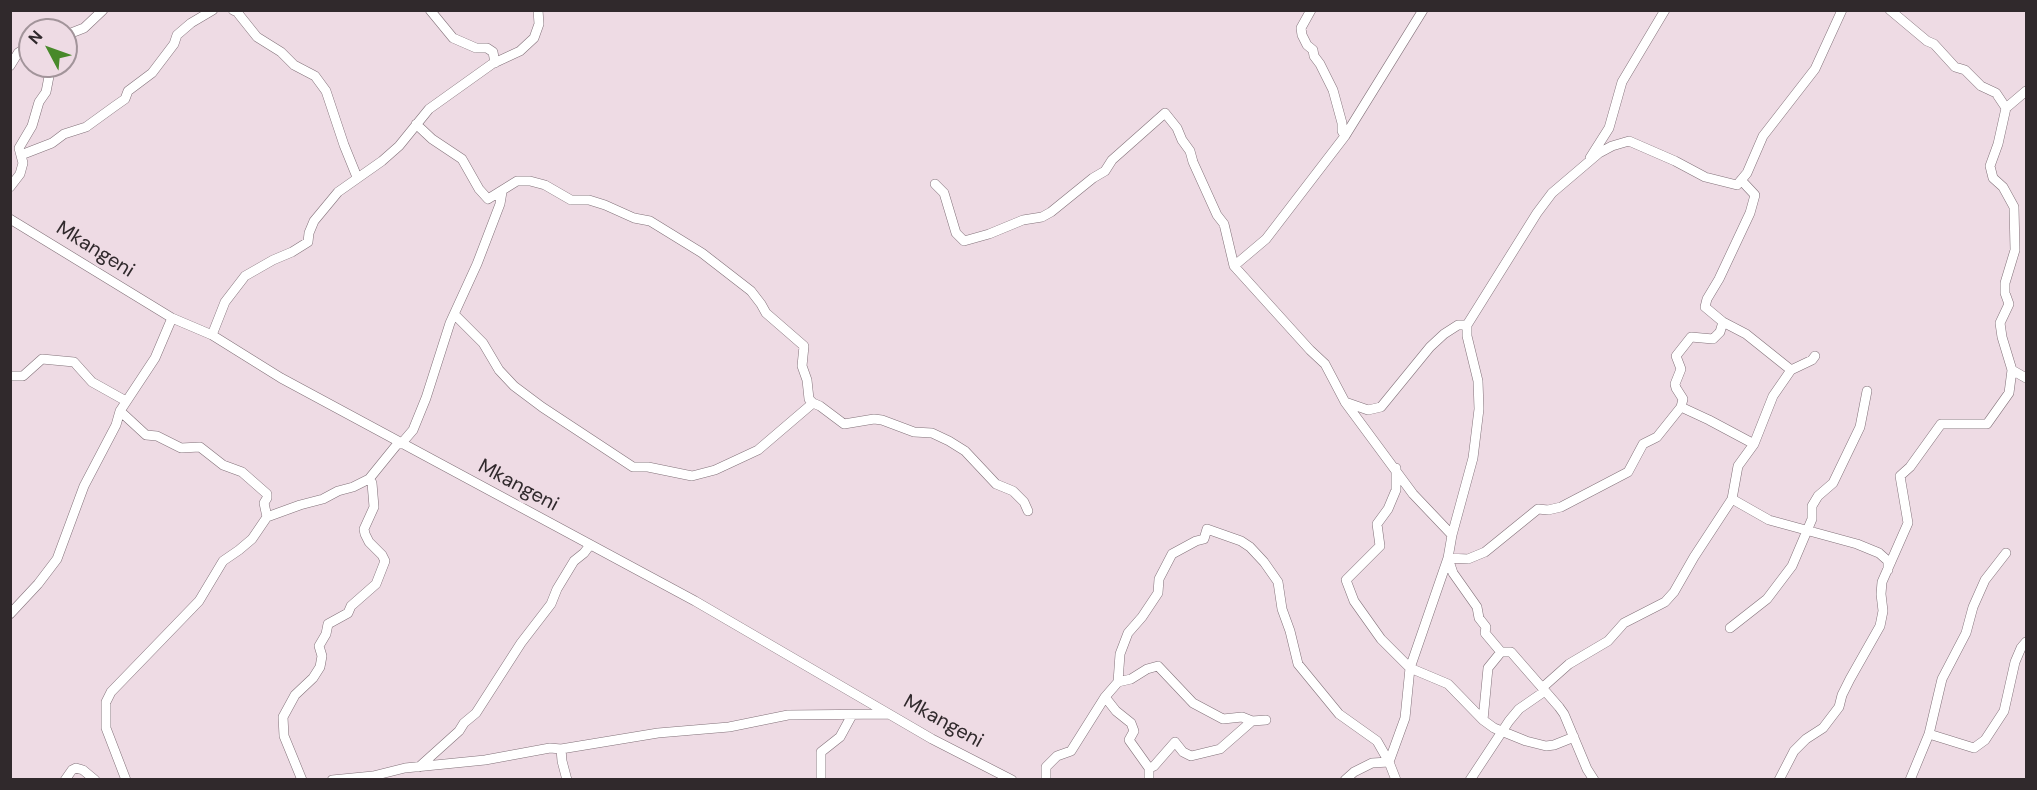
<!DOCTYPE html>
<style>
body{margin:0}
#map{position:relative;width:2037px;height:790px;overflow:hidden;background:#eedbe4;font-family:"DM Sans",sans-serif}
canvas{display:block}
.frame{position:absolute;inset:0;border:12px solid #30292c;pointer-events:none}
.north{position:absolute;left:18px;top:18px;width:60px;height:60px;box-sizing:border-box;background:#eedbe4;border:2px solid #a2949a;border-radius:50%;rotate:311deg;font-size:16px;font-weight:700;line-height:24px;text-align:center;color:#30292c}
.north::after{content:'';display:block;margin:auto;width:21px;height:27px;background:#48892a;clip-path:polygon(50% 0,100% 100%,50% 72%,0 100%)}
</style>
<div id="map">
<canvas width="2037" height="790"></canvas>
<div class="frame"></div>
<div class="north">N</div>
</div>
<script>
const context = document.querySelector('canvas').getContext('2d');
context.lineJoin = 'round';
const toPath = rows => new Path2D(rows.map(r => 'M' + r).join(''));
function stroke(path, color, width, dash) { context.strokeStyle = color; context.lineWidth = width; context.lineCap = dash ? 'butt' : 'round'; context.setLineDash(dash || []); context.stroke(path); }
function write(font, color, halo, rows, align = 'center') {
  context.font = font + ' "DM Sans",sans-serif'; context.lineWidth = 6; context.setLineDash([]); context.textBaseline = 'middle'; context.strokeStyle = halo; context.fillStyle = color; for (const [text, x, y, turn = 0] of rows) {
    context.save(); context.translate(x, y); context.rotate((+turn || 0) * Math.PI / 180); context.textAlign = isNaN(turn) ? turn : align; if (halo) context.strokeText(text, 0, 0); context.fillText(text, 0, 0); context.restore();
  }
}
const minor = toPath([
 [233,10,237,12,257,37,281,52,294,65,315,76,326,91,344,145,357,177],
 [430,10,453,38,476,48,487,48,493,52,495,63],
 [1311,10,1301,28,1302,35,1307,45,1313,50,1314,56,1320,64,1333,90,1342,123,1342,131,1345,136],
 [66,35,84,28,103,10],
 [10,66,18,53,30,45],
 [2006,108,2026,91],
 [416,124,432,139,462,159,479,189,488,199,517,181,530,181,545,185,571,200,589,200,605,205,634,218,650,221,702,253,751,291,761,304,766,313,804,346,802,366,807,380,809,399,813,403,820,406,844,424,874,419,882,420,914,432,932,433,949,441,965,451,996,484,1013,491,1024,502,1028,511],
 [21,155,52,143,64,134,86,127,115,106,125,99,128,91,152,73,174,44,177,35,191,23,213,10],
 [1590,158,1609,128,1622,82,1665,10],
 [1741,180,1755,195,1750,213,1719,279,1707,299,1705,307,1723,322,1746,334,1791,370],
 [935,184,944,193,956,233,964,241,989,234,1023,220,1042,217,1051,212,1093,178,1105,171,1112,160,1165,113,1177,128,1182,140,1190,151,1193,162,1217,215,1224,224,1234,266,1310,350,1325,364,1345,402,1413,494,1452,535],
 [10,187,20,174,23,163,19,148,32,126,39,102,46,92,51,66],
 [10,219,172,318,212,335,281,378,695,601,932,739,1012,780],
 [1234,266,1266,239,1345,136,1423,10],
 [455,315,483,343,499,370,514,386,542,407,633,467,648,467,692,476,715,470,758,450,813,403],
 [1723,322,1720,332,1713,339,1691,337,1676,356,1681,369,1675,384,1676,388,1683,399,1681,407,1709,420,1754,444],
 [212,335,225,302,245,276,273,260,292,252,308,242,309,233,314,221,338,192,382,161,399,146,429,109,492,64,520,51,534,38,539,24,538,10],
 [2012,370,2026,378],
 [10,376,23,376,42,359,74,362,92,382,126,401],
 [1345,402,1368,410,1381,407,1430,347,1444,334,1458,325,1467,325],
 [120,411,146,435,157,436,181,448,200,447,223,465,242,472,267,494,267,498,264,503,267,517,252,539,239,550,223,561,199,601,111,692,106,702,106,728,126,780],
 [401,444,413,430,426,398,450,323,477,264,500,204,502,192],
 [1396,468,1396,490,1388,509,1377,524,1380,546,1346,580,1354,601,1381,639,1410,668,1448,684,1483,720,1494,728,1526,741,1546,746,1554,745,1574,737],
 [1732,499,1769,520,1857,544,1879,553,1888,561,1888,570],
 [267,517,300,505,323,499,338,491,353,487,369,479,399,442],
 [10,614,38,584,57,559,84,486,116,425,120,411,155,358,172,318],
 [1730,628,1767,599,1792,566,1812,519,1812,506,1818,496,1833,483,1860,427,1867,391],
 [1501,652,1511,652,1559,707,1564,714,1587,769,1594,780],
 [1118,682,1131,679,1147,669,1158,666,1193,703,1223,719,1242,717,1252,721,1266,720],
 [1542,688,1569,664,1608,641,1624,623,1665,602,1674,592,1694,557,1732,499,1738,466,1754,444,1773,396,1791,370,1812,360,1815,356],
 [1105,697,1116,711,1131,723,1134,731,1129,740,1149,768,1149,780],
 [1483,720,1488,668,1501,652,1485,633,1486,627,1479,618,1477,607,1453,573,1448,558,1468,559,1485,552,1538,509,1548,510,1561,507,1628,472,1643,444,1657,437,1681,407],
 [1929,734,1974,748,1985,740,2004,711,2015,662,2021,648,2026,642],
 [561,749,658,733,729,727,788,715,888,714],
 [419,767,459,731,464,723,476,713,521,643,551,604,557,589,574,561,584,553,590,545],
 [1149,768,1154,766,1175,742,1183,752,1191,756,1220,749,1252,721],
 [65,780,72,770,76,768,83,770,95,780],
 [302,780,284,736,283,717,295,695,313,678,320,667,322,656,319,646,326,634,328,624,348,613,351,606,376,584,385,561,382,555,369,542,365,534,364,529,374,507,372,483,369,479],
 [332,780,373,776,405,768,485,760,550,748,561,749,562,761,567,780],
 [821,780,821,752,840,737,852,715],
 [1046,780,1046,767,1057,756,1071,751,1105,697,1118,682,1120,654,1128,633,1142,617,1158,593,1159,579,1172,554,1196,541,1204,539,1207,529,1241,541,1250,547,1264,562,1278,582,1282,609,1290,631,1298,664,1339,714,1377,741,1389,762,1372,763,1354,772,1345,780],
 [1396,780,1389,762,1405,718,1410,668,1448,558,1452,535,1473,458,1479,409,1478,381,1467,336,1467,325,1537,213,1552,193,1599,153,1612,146,1629,141,1675,161,1705,177,1737,185,1747,173,1763,136,1815,69,1842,10],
 [1470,780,1509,721,1519,709,1545,691],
 [1779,780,1794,751,1806,739,1823,728,1839,707,1842,695,1850,679,1880,626,1883,611,1881,594,1882,582,1908,523,1900,476,1910,467,1941,424,1987,424,2009,393,2012,370,2002,337,2000,323,2009,304,2005,293,2005,283,2015,250,2014,207,2003,187,1993,178,1990,166,1998,144,2006,108,1996,93,1981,86,1965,70,1955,67,1934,44,1927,41,1890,10],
 [1910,780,1929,734,1942,679,1966,633,1973,607,1985,580,2006,553]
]);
const streetNames = [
 ["Mkangeni",95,250,32],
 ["Mkangeni",518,486,28],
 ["Mkangeni",943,722,29]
];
stroke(minor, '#827179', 10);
stroke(minor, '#fff', 9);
write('20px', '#30292c', '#eedbe4', streetNames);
</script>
